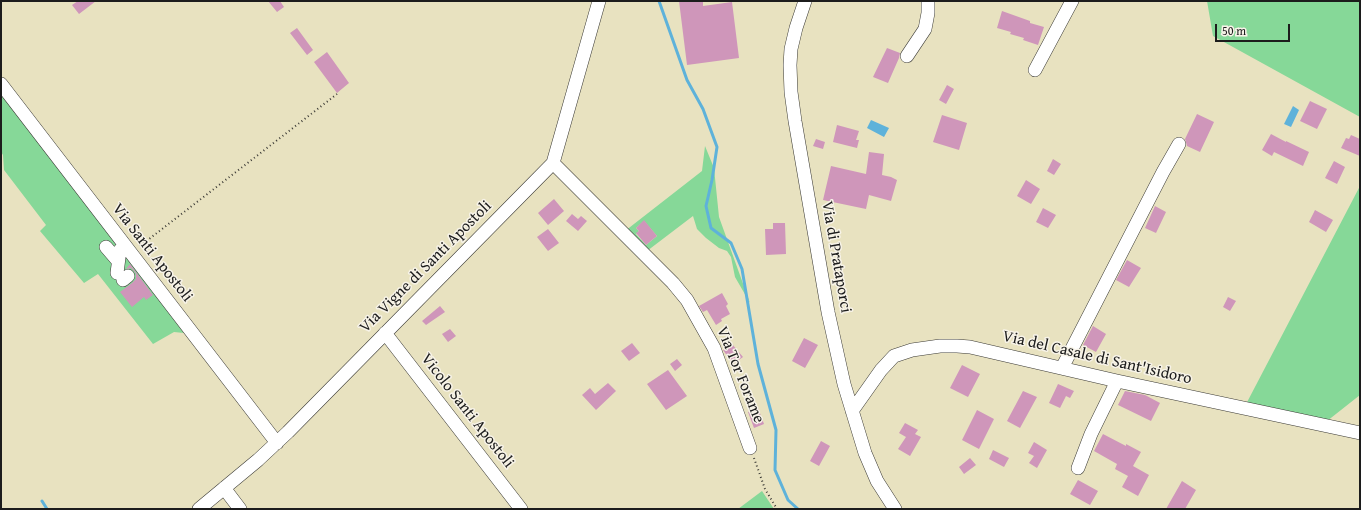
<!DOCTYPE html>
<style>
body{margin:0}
#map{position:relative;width:1361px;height:510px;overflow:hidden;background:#e8e2c0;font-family:"Gentium Book Plus",serif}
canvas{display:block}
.frame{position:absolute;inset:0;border:2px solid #1c1c1c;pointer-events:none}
.scale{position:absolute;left:1215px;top:24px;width:75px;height:18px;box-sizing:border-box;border:2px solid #1c1c1c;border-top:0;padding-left:5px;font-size:12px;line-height:14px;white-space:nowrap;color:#1c1c1c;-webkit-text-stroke:3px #f7f3e8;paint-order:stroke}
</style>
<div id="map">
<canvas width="1361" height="510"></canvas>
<div class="frame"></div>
<div class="scale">50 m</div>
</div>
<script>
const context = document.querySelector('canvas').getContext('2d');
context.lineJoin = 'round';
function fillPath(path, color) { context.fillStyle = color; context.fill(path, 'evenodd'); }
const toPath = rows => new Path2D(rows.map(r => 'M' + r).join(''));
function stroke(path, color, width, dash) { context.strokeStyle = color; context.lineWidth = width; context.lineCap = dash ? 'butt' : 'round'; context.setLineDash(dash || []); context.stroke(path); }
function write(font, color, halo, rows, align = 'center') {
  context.font = font + ' "Gentium Book Plus",serif'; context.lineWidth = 3; context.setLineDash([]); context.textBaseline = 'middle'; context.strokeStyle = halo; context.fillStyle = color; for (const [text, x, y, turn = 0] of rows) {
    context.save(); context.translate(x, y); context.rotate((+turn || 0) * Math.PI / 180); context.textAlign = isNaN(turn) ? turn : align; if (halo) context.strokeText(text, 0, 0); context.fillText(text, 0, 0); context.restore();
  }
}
const green = toPath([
 [1207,1,1360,1,1360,117,1213,36],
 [1,90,131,263,184,333,174,332,153,344,98,274,84,283,40,231,46,225,4,170,3,155,1,152],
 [705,146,714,168,719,217,750,303,735,277,731,257,727,251,719,248,706,238,697,229,693,216,647,251,625,231,702,171],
 [644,221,657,236,646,245,636,234,639,231,636,228],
 [1360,186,1360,395,1322,425,1244,408],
 [762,491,774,509,738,509]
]);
const water = toPath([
 [1293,106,1299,110,1291,127,1284,124],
 [871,120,889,128,884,137,867,128]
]);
const stream = toPath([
 [659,1,687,80,703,109,717,147,712,180,706,206,711,228,731,243,742,269,758,364,776,430,775,470,788,500,798,509],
 [42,501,47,509]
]);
const building = toPath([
 [78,1,96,1,79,14,72,5],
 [268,1,280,1,284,7,277,12],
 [679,1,703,1,703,6,732,2,739,58,687,65],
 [1002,11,1030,21,1030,23,1044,27,1038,45,1023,40,1024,38,1010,34,1011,32,997,28],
 [297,28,313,50,307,55,290,33],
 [887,48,900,53,899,58,888,83,873,77],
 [327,52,349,83,337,93,314,62],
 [947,85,954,89,946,104,939,100],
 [1310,101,1327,109,1317,129,1300,121],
 [1197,114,1214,122,1200,152,1187,146,1185,139],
 [942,115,967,123,959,150,933,142],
 [837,125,859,131,856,140,859,140,857,148,833,142],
 [1271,134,1286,142,1286,141,1309,152,1303,166,1274,152,1272,156,1262,150],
 [1351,135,1360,139,1360,156,1341,148,1346,138,1349,139],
 [816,139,825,142,823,149,813,146],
 [869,152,884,154,882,175,891,177,897,180,891,201,869,195,866,209,823,200,831,166,866,174],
 [1053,159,1061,164,1054,175,1047,171],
 [1334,161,1345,167,1337,184,1325,178],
 [1026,180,1040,189,1031,204,1017,196],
 [554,199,564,211,548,225,538,213],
 [1155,206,1166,212,1156,233,1145,228],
 [1043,208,1056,215,1048,228,1036,222],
 [1315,210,1333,220,1326,232,1309,222],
 [572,214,578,219,581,216,587,221,578,231,566,221],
 [644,220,657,236,646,245,636,233,639,231,636,228],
 [773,223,785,223,786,254,766,255,765,229,773,229],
 [548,229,559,243,548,251,537,237],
 [1127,260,1141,268,1129,287,1116,280],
 [130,264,153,295,146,300,144,297,132,307,120,292,132,283,136,279,136,274,134,271,131,268,126,269],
 [722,293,728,304,726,306,730,314,721,319,722,321,716,325,707,310,703,312,699,306],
 [1228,297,1236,301,1230,311,1223,307],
 [440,306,445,312,426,325,422,321],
 [1093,326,1106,334,1096,352,1083,345],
 [450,329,456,336,448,342,442,334],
 [804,338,818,345,805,368,792,361],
 [632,343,640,353,629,361,621,351],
 [732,344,743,357,733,364,723,350],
 [677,359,682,365,675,371,670,364],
 [962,365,980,374,968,397,950,388],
 [668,370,687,396,666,410,647,384],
 [608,383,616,391,596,410,582,395,590,388,595,394],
 [1058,384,1074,391,1070,398,1066,396,1060,408,1049,403],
 [1023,391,1037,397,1020,428,1007,421],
 [1125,391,1145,395,1160,403,1151,421,1118,405],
 [758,408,764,424,754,428,748,412],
 [977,410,994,419,979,449,962,440],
 [905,423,918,430,915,434,921,437,910,456,898,449,906,437,899,433],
 [1103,434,1126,446,1126,444,1141,452,1133,466,1149,475,1138,496,1122,487,1128,476,1115,469,1117,464,1094,451],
 [821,441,830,446,819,466,810,461],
 [1034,442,1047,450,1037,468,1029,463,1034,456,1028,453],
 [993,450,1009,458,1004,467,989,459],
 [970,458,976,465,964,474,959,467],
 [1078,480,1098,491,1090,505,1070,494],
 [1182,481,1196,490,1185,509,1166,509]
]);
const path = toPath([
 [140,246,337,94],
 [754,458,765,489,777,509]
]);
const minor = toPath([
 [805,1,796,28,791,49,790,65,791,92,795,121,828,312,844,384,865,453,877,481,895,509],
 [907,56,925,29,928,13,928,1],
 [1035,70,1072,1],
 [1,84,277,443],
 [553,163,673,283,687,300,714,348,750,448],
 [106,247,118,261],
 [117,273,120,250],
 [123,280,128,276],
 [385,333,521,509],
 [1062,368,1163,172,1179,144],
 [852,411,881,370,894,356,912,350,940,346,957,346,970,347,1117,381,1360,433],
 [1078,468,1091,434,1117,381],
 [224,488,240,509],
 [199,509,258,460,288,432,553,163,599,1]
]);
const streetNames = [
 ["Via Santi Apostoli",152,253,52],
 ["Via di Prataporci",836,257,80],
 ["Via Vigne di Santi Apostoli",426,267,-45],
 ["Via del Casale di Sant'Isidoro",1097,358,13],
 ["Via Tor Forame",740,375,68],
 ["Vicolo Santi Apostoli",467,411,52]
];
fillPath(green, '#86d898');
fillPath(water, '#5eb2da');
stroke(stream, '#5eb2da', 3);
fillPath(building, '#cf96ba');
stroke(minor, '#3b3a35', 14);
stroke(path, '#3b3a35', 2, [1, 3]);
stroke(minor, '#fff', 13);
write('16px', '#1c1c1c', '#f7f3e8', streetNames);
</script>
